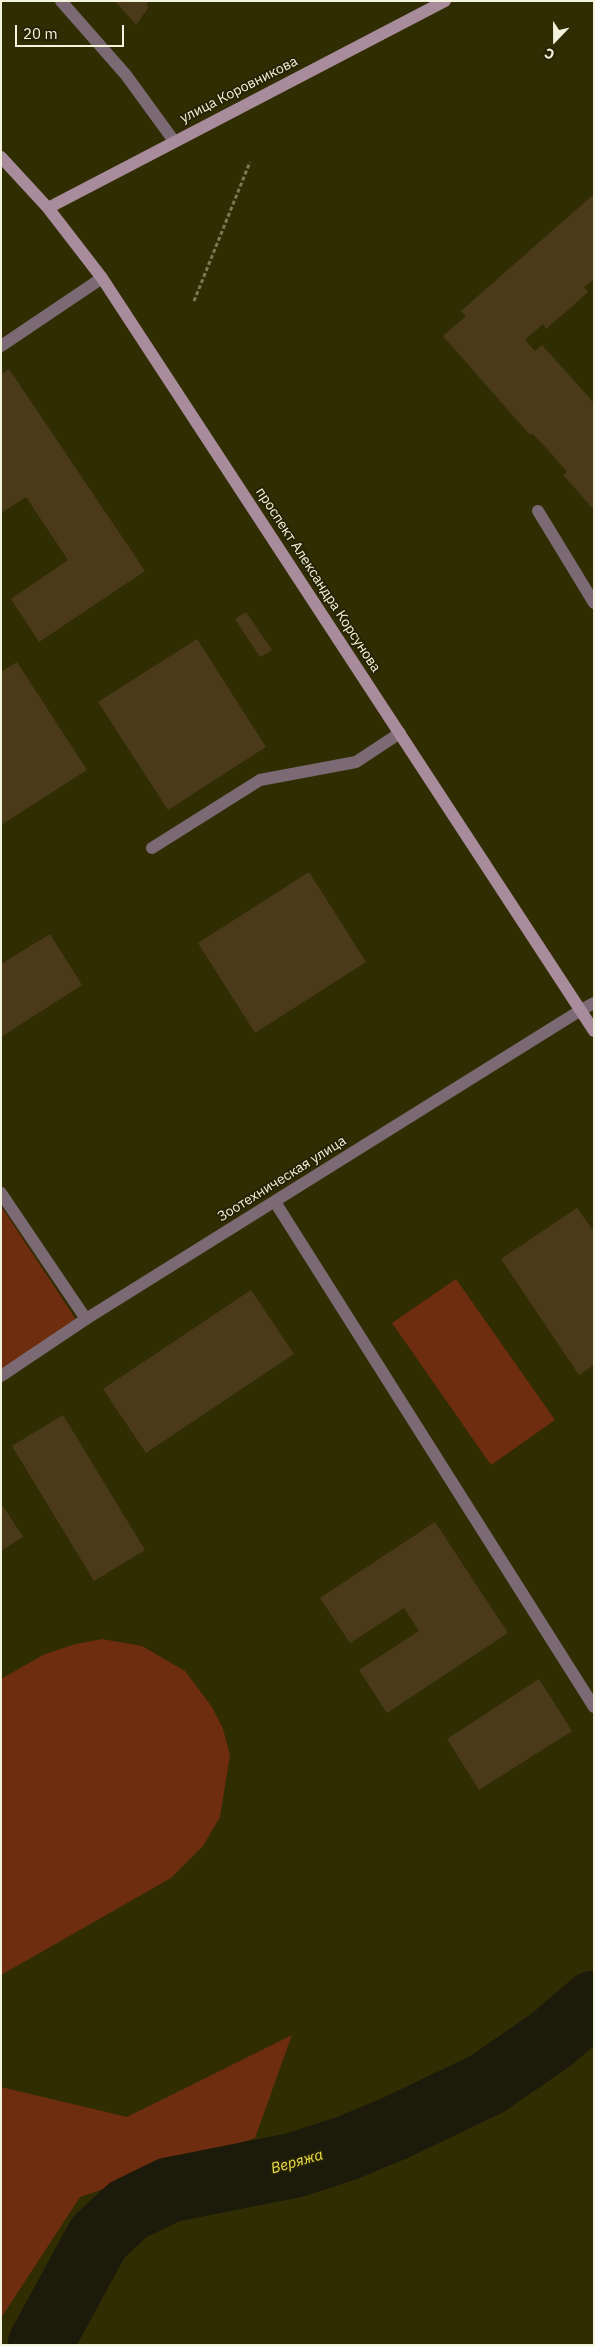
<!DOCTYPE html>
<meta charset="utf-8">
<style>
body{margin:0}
#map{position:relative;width:595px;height:2346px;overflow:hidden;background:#312d03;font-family:"IBM Plex Sans",sans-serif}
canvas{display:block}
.frame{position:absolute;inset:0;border:2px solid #f4f3dd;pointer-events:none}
.north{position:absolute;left:530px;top:15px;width:50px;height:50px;-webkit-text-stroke:4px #262305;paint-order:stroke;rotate:202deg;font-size:14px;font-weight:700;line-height:20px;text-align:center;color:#f4f3dd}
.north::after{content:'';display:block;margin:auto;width:18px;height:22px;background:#f4f3dd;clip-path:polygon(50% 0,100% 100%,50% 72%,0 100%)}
.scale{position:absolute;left:15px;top:25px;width:109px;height:22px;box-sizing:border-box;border:2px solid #f4f3dd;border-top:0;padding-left:6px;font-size:15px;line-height:18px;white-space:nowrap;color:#f4f3dd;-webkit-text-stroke:4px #262305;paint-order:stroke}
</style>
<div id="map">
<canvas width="595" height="2346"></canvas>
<div class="frame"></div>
<div class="north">С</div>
<div class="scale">20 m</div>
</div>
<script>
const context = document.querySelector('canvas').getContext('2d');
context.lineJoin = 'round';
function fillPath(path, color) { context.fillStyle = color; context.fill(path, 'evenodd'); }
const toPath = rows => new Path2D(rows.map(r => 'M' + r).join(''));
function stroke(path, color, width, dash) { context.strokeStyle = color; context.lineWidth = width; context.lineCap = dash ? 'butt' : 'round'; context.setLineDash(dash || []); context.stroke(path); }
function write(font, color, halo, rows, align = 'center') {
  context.font = font + ' "IBM Plex Sans",sans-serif'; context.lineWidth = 4; context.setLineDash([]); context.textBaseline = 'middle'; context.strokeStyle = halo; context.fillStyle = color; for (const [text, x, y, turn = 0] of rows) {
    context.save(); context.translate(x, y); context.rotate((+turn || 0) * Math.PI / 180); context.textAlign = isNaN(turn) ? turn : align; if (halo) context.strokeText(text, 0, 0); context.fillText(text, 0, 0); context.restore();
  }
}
const green = toPath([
 [1,1206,77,1321,1,1371],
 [456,1279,555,1420,491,1465,392,1323],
 [102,1639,142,1646,185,1671,212,1707,223,1729,230,1755,220,1817,203,1846,171,1878,1,1975,1,1679,45,1654,76,1644],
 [292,2035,255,2138,80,2197,1,2318,1,2087,127,2117]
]);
const river = toPath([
 [40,2345,98,2238,128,2210,169,2190,295,2165,347,2148,395,2128,487,2084,552,2039,594,2003]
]);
const building = toPath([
 [115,1,149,1,146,4,149,7,136,25],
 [594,194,594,279,584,287,588,292,546,329,543,324,525,340,535,351,542,345,594,403,594,510,563,475,567,472,550,452,532,433,530,435,443,336,466,316,461,311],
 [9,369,145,571,39,642,11,599,68,560,26,497,1,513,1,374],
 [246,612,272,650,260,657,235,619],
 [197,639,266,747,168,810,98,702],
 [17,662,87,770,1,825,1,672],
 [309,872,366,962,255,1033,198,943],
 [50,934,82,985,1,1037,1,964],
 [577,1208,594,1232,594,1365,579,1375,501,1259],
 [251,1290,294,1354,146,1453,103,1389],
 [63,1415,145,1550,94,1581,12,1446],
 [1,1503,23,1537,1,1551],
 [435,1522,508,1633,387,1713,359,1670,419,1631,404,1608,350,1643,320,1598],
 [539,1679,572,1731,479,1790,447,1739]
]);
const path = toPath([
 [194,301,250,162]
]);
const lane = toPath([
 [61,1,126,75,174,141],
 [1,346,102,278],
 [538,511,594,603],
 [152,848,260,780,356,762,400,733],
 [581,1010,594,1003],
 [1,1193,86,1319],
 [275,1202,594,1707]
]);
const street = toPath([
 [1,1376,86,1319,581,1010]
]);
const secondary = toPath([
 [1,157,48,208,102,278,594,1031],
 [48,208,445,1]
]);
const streetNames = [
 ["улица Коровникова",239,90,-27],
 ["проспект Александра Корсунова",318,580,57],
 ["Зоотехническая улица",282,1179,-32]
];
const waterNames = [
 ["Веряжа",297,2162,-16]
];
fillPath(green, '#6d2d0e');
stroke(river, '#1b1a0b', 65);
fillPath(building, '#4a3a19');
stroke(path, '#7b7855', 3, [4, 2.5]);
stroke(lane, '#7b6a73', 12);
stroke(street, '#7b6a73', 12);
stroke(secondary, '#a88c9c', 12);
write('14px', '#f4f3dd', '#262305', streetNames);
write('italic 15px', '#f1e24a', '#262305', waterNames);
</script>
